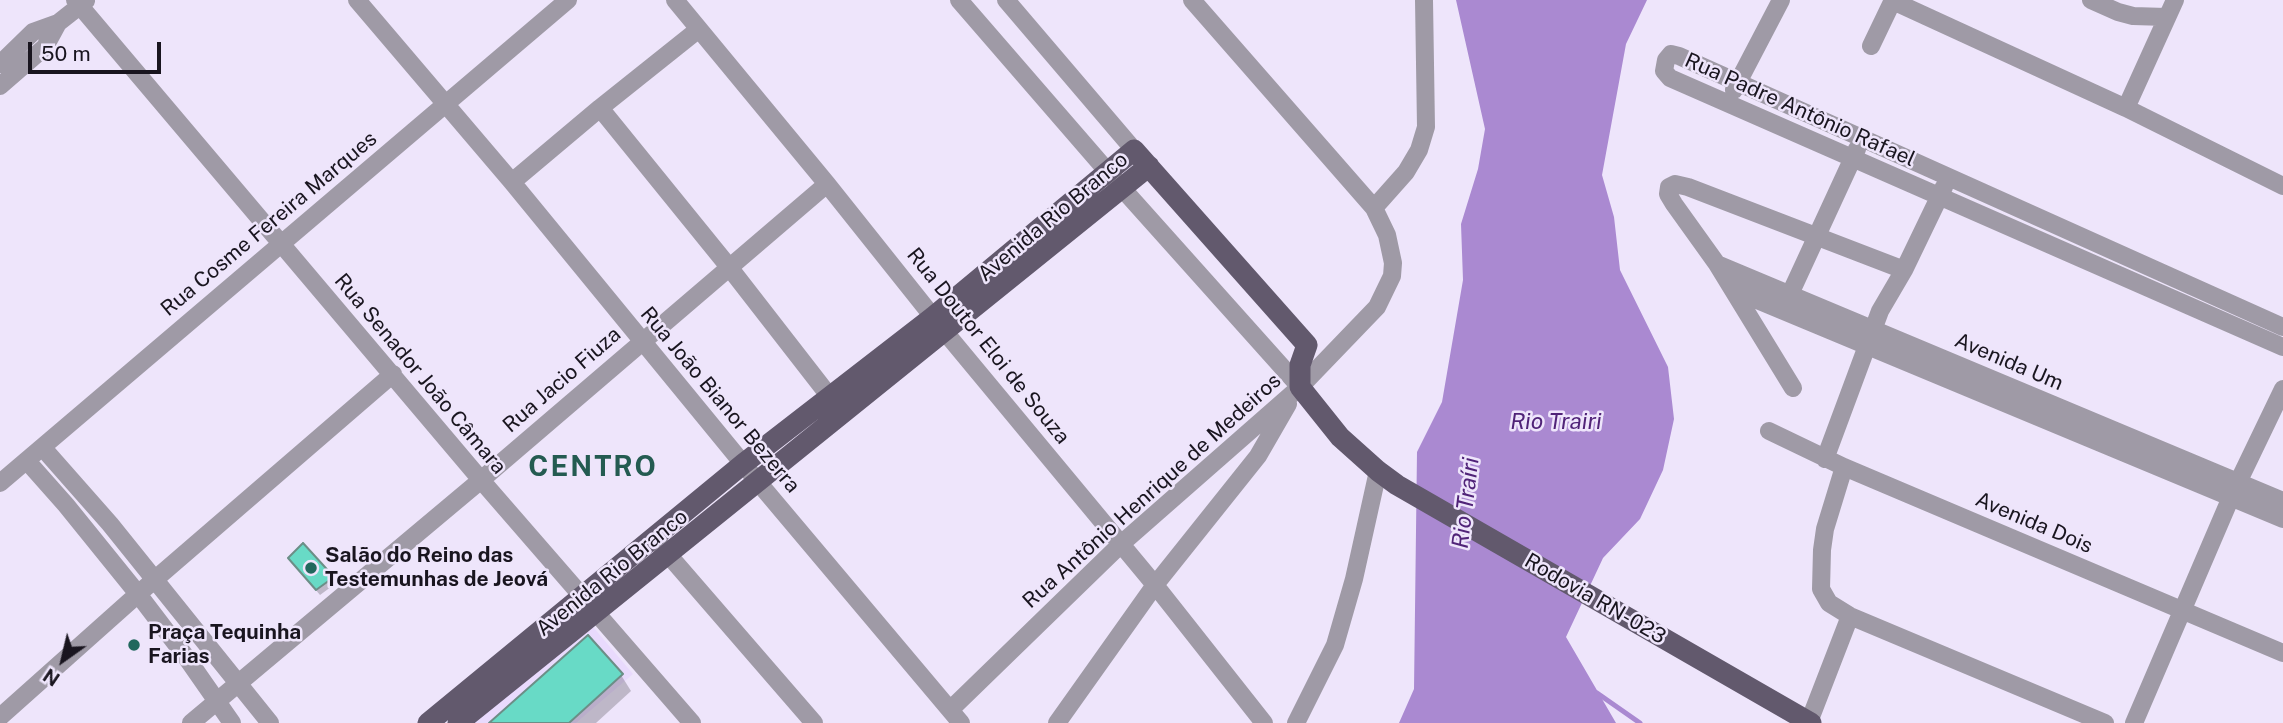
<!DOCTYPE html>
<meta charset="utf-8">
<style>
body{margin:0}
#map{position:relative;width:2283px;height:723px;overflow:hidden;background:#eee5fb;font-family:"Public Sans",sans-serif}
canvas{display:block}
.north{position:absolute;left:28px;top:625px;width:70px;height:70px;-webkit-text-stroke:5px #eee5fb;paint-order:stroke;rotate:214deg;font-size:19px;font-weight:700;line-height:28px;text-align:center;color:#19151f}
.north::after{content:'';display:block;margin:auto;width:24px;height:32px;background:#19151f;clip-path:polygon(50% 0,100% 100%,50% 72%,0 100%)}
.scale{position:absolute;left:28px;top:42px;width:133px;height:32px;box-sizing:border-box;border:4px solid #19151f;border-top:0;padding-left:9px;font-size:21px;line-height:24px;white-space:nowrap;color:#19151f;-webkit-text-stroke:5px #eee5fb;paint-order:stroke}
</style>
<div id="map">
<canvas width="2283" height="723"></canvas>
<div class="north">N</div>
<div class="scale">50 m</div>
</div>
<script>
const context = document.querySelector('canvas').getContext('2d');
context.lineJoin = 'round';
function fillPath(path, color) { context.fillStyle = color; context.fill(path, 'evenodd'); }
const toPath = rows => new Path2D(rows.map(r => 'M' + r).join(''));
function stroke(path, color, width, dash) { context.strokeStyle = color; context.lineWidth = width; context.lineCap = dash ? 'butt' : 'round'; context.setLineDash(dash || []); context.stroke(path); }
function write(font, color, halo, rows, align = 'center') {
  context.font = font + ' "Public Sans",sans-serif'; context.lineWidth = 5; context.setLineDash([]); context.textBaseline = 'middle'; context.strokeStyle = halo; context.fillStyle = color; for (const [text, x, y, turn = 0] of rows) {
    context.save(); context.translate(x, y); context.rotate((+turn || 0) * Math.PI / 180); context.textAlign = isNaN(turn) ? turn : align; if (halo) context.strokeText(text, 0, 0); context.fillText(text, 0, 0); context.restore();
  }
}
const built = toPath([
 [588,621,633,674,576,723,469,723]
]);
const water = toPath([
 [1456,0,1647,0,1626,44,1602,175,1614,217,1620,270,1668,367,1674,419,1663,470,1640,519,1603,558,1566,637,1616,723,1399,723,1414,689,1417,452,1442,402,1463,280,1461,224,1478,169,1485,129]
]);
const shadow = toPath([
 [303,546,335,584,320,595,290,559],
 [621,675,631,691,596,723,492,723]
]);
const stream = toPath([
 [1597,693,1640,723]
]);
const building = toPath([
 [303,543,334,577,316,590,288,558,303,543],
 [588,635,623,674,569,723,489,723,588,635]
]);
const street = toPath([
 [75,0,481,480,692,723],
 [357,0,512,182,758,482,961,723],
 [675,0,827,184,945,332,1155,585,1264,723],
 [959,0,1121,187,1300,387],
 [1006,0,1134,150],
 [2091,0,2118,12,2133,16,2166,17],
 [1893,1,2126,108,2283,186],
 [1871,46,1893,0],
 [0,64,33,32,58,23,86,1],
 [0,86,45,47,58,23],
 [1734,90,1781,0],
 [600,108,729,267,837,406],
 [2126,108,2175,0],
 [512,182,600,108,699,29],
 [1374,208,1406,172,1419,150,1426,127,1424,0],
 [1717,264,2283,501],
 [1733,290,2283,519],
 [1785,305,1857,149],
 [2283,327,1679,56,1671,54,1666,60,1664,71,1670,78,2283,347],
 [1793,388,1717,264,1674,204,1668,194,1669,187,1675,184,1688,187,1904,270],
 [1769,431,1844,467,2283,653],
 [43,448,110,524,270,723],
 [1825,459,1880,311,1904,270,1944,187],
 [27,461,66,505,138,594,186,657,232,723],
 [1844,467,1825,529,1822,550,1821,589,1829,603,1850,616,2105,723],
 [0,483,568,0],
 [659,544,814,723],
 [950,710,1121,544,1300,387,1377,307,1392,276,1393,263,1387,235,1374,208,1192,0],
 [0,717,138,594,393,374],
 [1809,722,1850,616],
 [191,723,481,480,827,184],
 [1057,723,1155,585,1258,456,1288,404],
 [1296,723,1335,645,1354,579,1378,471],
 [2134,723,2231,497,2283,389]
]);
const primary = toPath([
 [428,723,743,464,933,317,1134,150,1307,345,1300,365,1300,387,1340,437,1378,471,1397,485,1811,723],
 [458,723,1149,166]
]);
const markers = [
 [311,568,7,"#21685d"],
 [134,645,7,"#21685d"]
];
const streetNames = [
 ["Rua Padre Antônio Rafael",1800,110,24],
 ["Avenida Rio Branco",1053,217,-40],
 ["Rua Cosme Fereira Marques",269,224,-40],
 ["Rua Doutor Eloi de Souza",988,346,51],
 ["Avenida Um",2009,362,23],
 ["Rua Senador João Câmara",420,374,50],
 ["Rua Jacio Fiuza",562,380,-41],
 ["Rua João Bianor Bezerra",720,400,50],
 ["Rua Antônio Henrique de Medeiros",1152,491,-42],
 ["Avenida Dois",2034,523,23],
 ["Avenida Rio Branco",612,573,-39],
 ["Rodovia RN-023",1595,599,30]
];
const poiNames = [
 ["Salão do Reino das",325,556],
 ["Testemunhas de Jeová",325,580],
 ["Praça Tequinha",148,633],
 ["Farias",148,657]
];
const waterNames = [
 ["Rio Trairi",1556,422],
 ["Rio Traíri",1466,503,-83]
];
const districtNames = [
 ["CENTRO",593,467]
];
fillPath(built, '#e9dafd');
fillPath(water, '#aa89d1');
fillPath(shadow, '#0003');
stroke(stream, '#aa89d1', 5);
fillPath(building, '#68dac6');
stroke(building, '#6c8e87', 2);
stroke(street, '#9f9aa6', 18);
stroke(primary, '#62596d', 21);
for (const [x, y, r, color] of markers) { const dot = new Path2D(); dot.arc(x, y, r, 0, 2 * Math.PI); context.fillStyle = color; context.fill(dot); stroke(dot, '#eee5fb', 2.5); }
write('21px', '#19151f', '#eee5fb', streetNames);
write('bold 21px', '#19151f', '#eee5fb', poiNames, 'left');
write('italic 23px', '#502378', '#eee5fb', waterNames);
context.letterSpacing = '2px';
write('bold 28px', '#245b51', '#eee5fb', districtNames);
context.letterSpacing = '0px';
</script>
